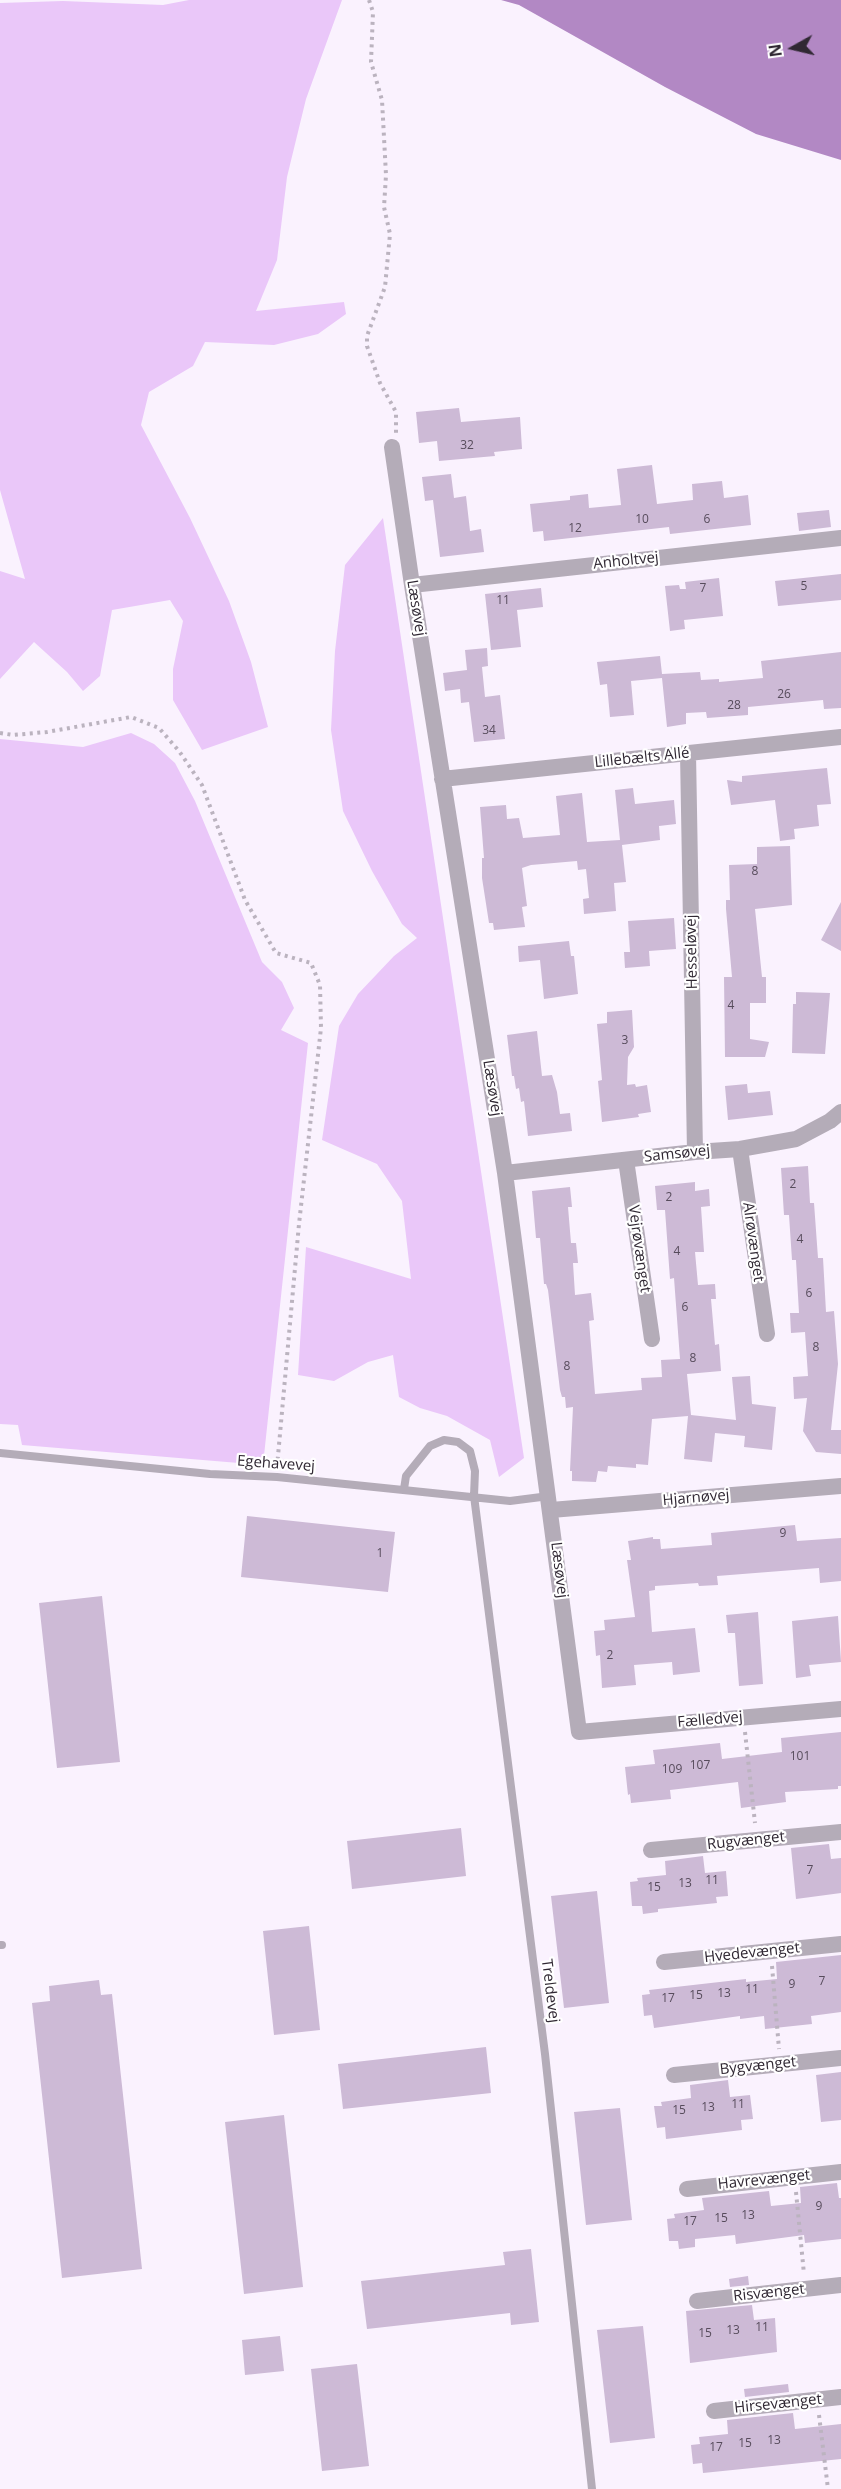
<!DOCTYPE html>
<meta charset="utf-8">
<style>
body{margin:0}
#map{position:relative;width:841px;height:2489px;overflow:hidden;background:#faf2fe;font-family:"Open Sans",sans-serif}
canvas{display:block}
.north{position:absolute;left:763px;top:18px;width:60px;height:60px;-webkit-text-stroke:4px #fff;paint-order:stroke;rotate:262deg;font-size:16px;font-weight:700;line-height:24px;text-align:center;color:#302833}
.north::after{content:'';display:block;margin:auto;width:21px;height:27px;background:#302833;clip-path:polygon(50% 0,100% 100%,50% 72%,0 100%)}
</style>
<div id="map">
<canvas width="841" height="2489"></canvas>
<div class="north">N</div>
</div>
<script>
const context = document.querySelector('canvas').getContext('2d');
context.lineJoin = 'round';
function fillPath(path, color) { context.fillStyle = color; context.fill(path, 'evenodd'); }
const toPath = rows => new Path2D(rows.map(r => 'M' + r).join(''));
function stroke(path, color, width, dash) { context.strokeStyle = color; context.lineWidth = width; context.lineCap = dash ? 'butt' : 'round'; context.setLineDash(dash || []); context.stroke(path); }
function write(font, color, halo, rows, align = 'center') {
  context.font = font + ' "Open Sans",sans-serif'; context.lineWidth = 4.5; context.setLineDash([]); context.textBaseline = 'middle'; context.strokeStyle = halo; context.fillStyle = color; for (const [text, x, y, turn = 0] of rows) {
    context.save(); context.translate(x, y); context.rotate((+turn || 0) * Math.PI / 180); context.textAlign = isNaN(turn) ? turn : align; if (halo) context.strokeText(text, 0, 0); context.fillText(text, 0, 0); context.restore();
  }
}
const green = toPath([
 [189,0,342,0,306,99,287,177,277,260,256,311,344,302,346,314,318,334,274,345,205,342,193,366,149,392,141,425,190,518,229,601,251,662,268,727,202,750,173,700,173,669,183,621,170,600,112,610,100,676,83,691,67,672,34,642,0,679,0,571,25,579,0,490,0,3,63,1,163,5],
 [383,518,524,1458,499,1477,490,1440,447,1416,420,1408,399,1397,393,1355,368,1362,334,1381,298,1375,306,1247,411,1279,402,1201,377,1164,322,1140,339,1026,358,994,394,956,417,938,402,924,372,871,343,811,331,730,335,651,345,565],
 [131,733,154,744,175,763,195,801,262,962,282,982,294,1008,281,1030,308,1043,263,1465,22,1445,18,1425,0,1424,0,739,83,747]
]);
const water = toPath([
 [501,0,841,0,841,160,756,134,665,87,519,5]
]);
const building = toPath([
 [459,408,461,422,520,417,522,449,494,452,495,456,439,461,437,441,419,443,416,412],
 [652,465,657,504,693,500,692,484,722,481,724,498,748,495,751,525,670,534,669,527,544,541,543,531,533,532,530,504,570,500,570,496,588,494,589,508,621,505,617,469],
 [451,474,454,498,466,496,470,531,481,529,484,552,440,557,433,500,425,501,422,477],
 [829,510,831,527,799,531,797,513],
 [841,574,841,600,778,606,775,581],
 [719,578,723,616,684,620,685,629,670,631,665,586,679,585,680,589,686,589,685,582],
 [541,588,543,607,517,610,521,647,491,650,485,594],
 [487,648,488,666,482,667,485,697,500,695,505,739,474,742,469,702,461,703,460,689,445,691,443,673,467,670,465,650],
 [841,652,841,708,824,709,823,700,748,707,748,715,707,718,706,712,686,713,686,724,667,727,662,678,631,681,634,715,610,717,607,684,600,685,597,662,660,656,662,674,700,672,701,680,719,679,719,682,763,678,761,661],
 [827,768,831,804,817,805,819,826,794,829,795,839,780,841,775,800,731,805,727,780,742,782,742,776],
 [633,788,635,804,674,800,676,824,659,826,660,840,622,845,626,882,614,883,616,911,584,914,583,899,589,898,586,869,578,870,577,861,531,865,522,868,527,906,522,907,525,927,494,930,493,923,489,923,482,878,482,858,484,858,480,807,506,805,507,819,519,818,523,838,560,835,556,796,582,793,587,842,620,840,615,790],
 [790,846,792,905,755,909,762,977,766,977,766,1003,750,1003,750,1039,769,1042,765,1057,725,1057,724,977,732,977,726,909,726,900,730,900,729,865,757,864,757,847],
 [841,902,841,951,821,940],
 [674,918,676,949,649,951,650,966,625,968,624,952,630,952,628,921],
 [569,941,571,956,574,956,578,994,544,999,540,960,519,962,518,946],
 [796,992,830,993,825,1054,792,1053,793,1004,796,1004],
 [632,1010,634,1047,628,1057,627,1085,635,1084,636,1087,647,1085,651,1112,638,1114,639,1117,602,1122,598,1081,602,1080,597,1024,607,1023,607,1012],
 [537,1031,542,1076,552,1075,557,1092,560,1114,570,1113,572,1131,528,1136,524,1101,521,1102,519,1088,516,1089,514,1076,512,1076,507,1035],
 [747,1084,748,1093,770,1091,773,1115,728,1120,725,1086],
 [808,1166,810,1203,814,1203,818,1258,823,1258,826,1312,834,1311,838,1364,831,1430,841,1430,841,1454,816,1452,803,1431,807,1398,794,1399,793,1377,808,1376,805,1332,791,1333,790,1313,799,1313,796,1260,792,1260,789,1215,784,1215,781,1168],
 [695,1182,695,1191,709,1189,710,1206,701,1207,704,1252,695,1252,698,1285,715,1284,716,1299,711,1299,715,1345,719,1344,721,1371,687,1374,691,1415,736,1420,732,1377,750,1376,752,1404,776,1407,772,1450,744,1447,745,1436,715,1433,712,1462,684,1459,688,1416,652,1419,648,1465,636,1464,636,1468,608,1466,607,1472,598,1471,596,1482,572,1481,572,1471,570,1471,573,1407,566,1408,565,1397,562,1397,560,1390,548,1290,546,1284,544,1284,540,1238,536,1238,532,1191,570,1187,572,1207,568,1207,571,1243,576,1243,578,1263,573,1263,575,1295,591,1293,594,1320,589,1321,595,1394,642,1390,641,1378,662,1377,661,1360,680,1359,674,1278,670,1279,665,1210,657,1210,655,1186],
 [247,1516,395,1532,388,1592,241,1577],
 [795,1525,797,1541,841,1538,841,1581,820,1583,819,1568,717,1576,718,1585,699,1586,698,1583,655,1586,655,1590,649,1591,652,1632,695,1628,700,1672,673,1675,672,1662,634,1665,636,1685,602,1688,600,1655,596,1656,594,1631,605,1630,604,1620,635,1617,627,1560,631,1560,628,1541,653,1537,653,1539,660,1539,661,1549,712,1545,711,1533],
 [102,1596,120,1762,57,1768,39,1603],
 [758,1612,763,1684,739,1686,735,1633,728,1633,726,1615],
 [838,1616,841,1662,809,1665,811,1676,796,1678,792,1621],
 [841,1732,841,1786,838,1786,838,1789,785,1792,786,1802,741,1808,738,1782,670,1790,671,1799,631,1803,630,1794,628,1795,625,1767,655,1764,653,1750,720,1743,722,1759,782,1752,781,1738],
 [461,1828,466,1876,352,1889,347,1841],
 [829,1844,831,1859,841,1858,841,1893,796,1899,791,1848],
 [703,1856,705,1873,726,1871,728,1896,716,1897,717,1903,658,1909,658,1912,643,1914,642,1906,632,1906,630,1882,638,1881,637,1878,666,1875,665,1861],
 [597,1891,609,2003,564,2008,551,1896],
 [309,1926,320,2030,274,2035,263,1931],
 [841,1955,841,2012,811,2016,812,2024,765,2029,764,2016,740,2019,740,2016,654,2028,652,2015,644,2016,642,1995,650,1994,649,1990,746,1979,746,1982,777,1979,776,1962],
 [99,1980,101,1995,112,1994,142,2269,62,2278,32,2003,50,2001,49,1986],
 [486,2047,491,2093,343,2109,338,2064],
 [841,2072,841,2120,821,2122,816,2075],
 [728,2080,730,2097,750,2095,753,2119,741,2120,742,2130,666,2139,665,2127,657,2128,654,2106,662,2106,661,2102,691,2098,690,2085],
 [620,2108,632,2220,586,2225,574,2112],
 [284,2115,303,2287,244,2294,225,2122],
 [837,2183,839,2198,841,2198,841,2239,805,2243,804,2235,736,2244,735,2235,695,2239,695,2247,679,2249,678,2241,669,2241,667,2219,675,2218,674,2214,704,2210,702,2198,769,2191,771,2206,801,2203,800,2187],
 [531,2249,539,2322,511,2325,510,2313,367,2329,361,2281,505,2265,503,2252],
 [748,2276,749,2285,730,2287,729,2279],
 [752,2305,754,2320,775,2318,777,2352,690,2363,686,2311],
 [643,2326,655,2438,610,2443,597,2330],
 [280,2336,284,2371,245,2375,242,2340],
 [357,2364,369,2466,322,2471,311,2369],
 [788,2384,789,2392,745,2397,744,2389],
 [793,2413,795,2429,841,2424,841,2459,703,2473,702,2463,693,2464,691,2445,700,2444,699,2437,728,2434,727,2420]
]);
const path = toPath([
 [369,0,373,12,371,62,382,100,386,175,384,207,390,234,385,287,367,336,367,346,380,383,396,412,396,433],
 [0,733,13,735,47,732,131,717,159,728,179,751,202,785,245,900,276,953,311,963,320,985,321,1028,299,1224,277,1467],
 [745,1732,755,1823],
 [772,1966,779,2049],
 [796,2192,804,2274],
 [819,2415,828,2489]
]);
const service = toPath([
 [0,1453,210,1474,277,1477,510,1501,549,1496],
 [404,1489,406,1476,430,1446,444,1440,458,1442,470,1451,475,1471,474,1496,545,2054,592,2489],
 [0,1945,2,1945]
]);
const minor = toPath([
 [392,447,412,585,505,1173,579,1732,841,1709],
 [412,585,841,538],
 [688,753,695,1152],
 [442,779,841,737],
 [740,1149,767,1334],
 [626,1160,652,1339],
 [505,1173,695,1152,740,1149,796,1139,830,1121,841,1112],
 [551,1510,841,1486],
 [651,1850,841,1832],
 [664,1962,841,1944],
 [674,2075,841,2058],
 [687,2189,841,2172],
 [697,2301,841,2285],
 [714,2411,841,2397]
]);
const numberNames = [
 ["32",467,446],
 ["10",642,520],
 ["6",707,520],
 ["12",575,529],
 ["5",804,587],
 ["7",703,589],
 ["11",503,601],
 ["26",784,695],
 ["28",734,706],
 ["34",489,731],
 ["8",755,872],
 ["4",731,1006],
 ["3",625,1041],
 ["2",793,1185],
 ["2",669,1198],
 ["4",800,1240],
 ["4",677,1252],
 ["6",809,1294],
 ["6",685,1308],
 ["8",816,1348],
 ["8",693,1359],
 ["8",567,1367],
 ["9",783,1534],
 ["1",380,1554],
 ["2",610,1656],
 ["101",800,1757],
 ["107",700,1766],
 ["109",672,1770],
 ["7",810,1871],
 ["11",712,1881],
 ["13",685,1884],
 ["15",654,1888],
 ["7",822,1982],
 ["9",792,1985],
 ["11",752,1990],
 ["13",724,1994],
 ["15",696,1996],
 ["17",668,1999],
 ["11",738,2105],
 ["13",708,2108],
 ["15",679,2111],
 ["9",819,2207],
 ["13",748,2216],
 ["15",721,2219],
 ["17",690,2222],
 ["11",762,2328],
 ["13",733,2331],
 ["15",705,2334],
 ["13",774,2441],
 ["15",745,2444],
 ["17",716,2448]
];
const streetNames = [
 ["Anholtvej",626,561,-6],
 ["Læsøvej",416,608,81],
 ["Lillebælts Allé",642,758,-6],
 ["Hesseløvej",692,952,-91],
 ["Læsøvej",492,1088,81],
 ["Samsøvej",677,1154,-6],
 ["Alrøvænget",753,1242,82],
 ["Vejrøvænget",639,1249,82],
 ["Egehavevej",276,1464,4],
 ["Hjarnøvej",696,1498,-5],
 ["Læsøvej",559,1570,83],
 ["Fælledvej",710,1720,-5],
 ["Rugvænget",746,1841,-6],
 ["Hvedevænget",752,1953,-6],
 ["Treldevej",550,1991,83],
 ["Bygvænget",758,2066,-6],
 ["Havrevænget",764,2180,-6],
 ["Risvænget",769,2293,-6],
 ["Hirsevænget",778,2404,-6]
];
fillPath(green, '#eac7f9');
fillPath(water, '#b288c4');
fillPath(building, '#cdbad6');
stroke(path, '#bbb3bf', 4, [3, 4.5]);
stroke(service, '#b4acb8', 8);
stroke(minor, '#b4acb8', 16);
write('12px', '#574c5c', null, numberNames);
write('15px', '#302833', '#fff', streetNames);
</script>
